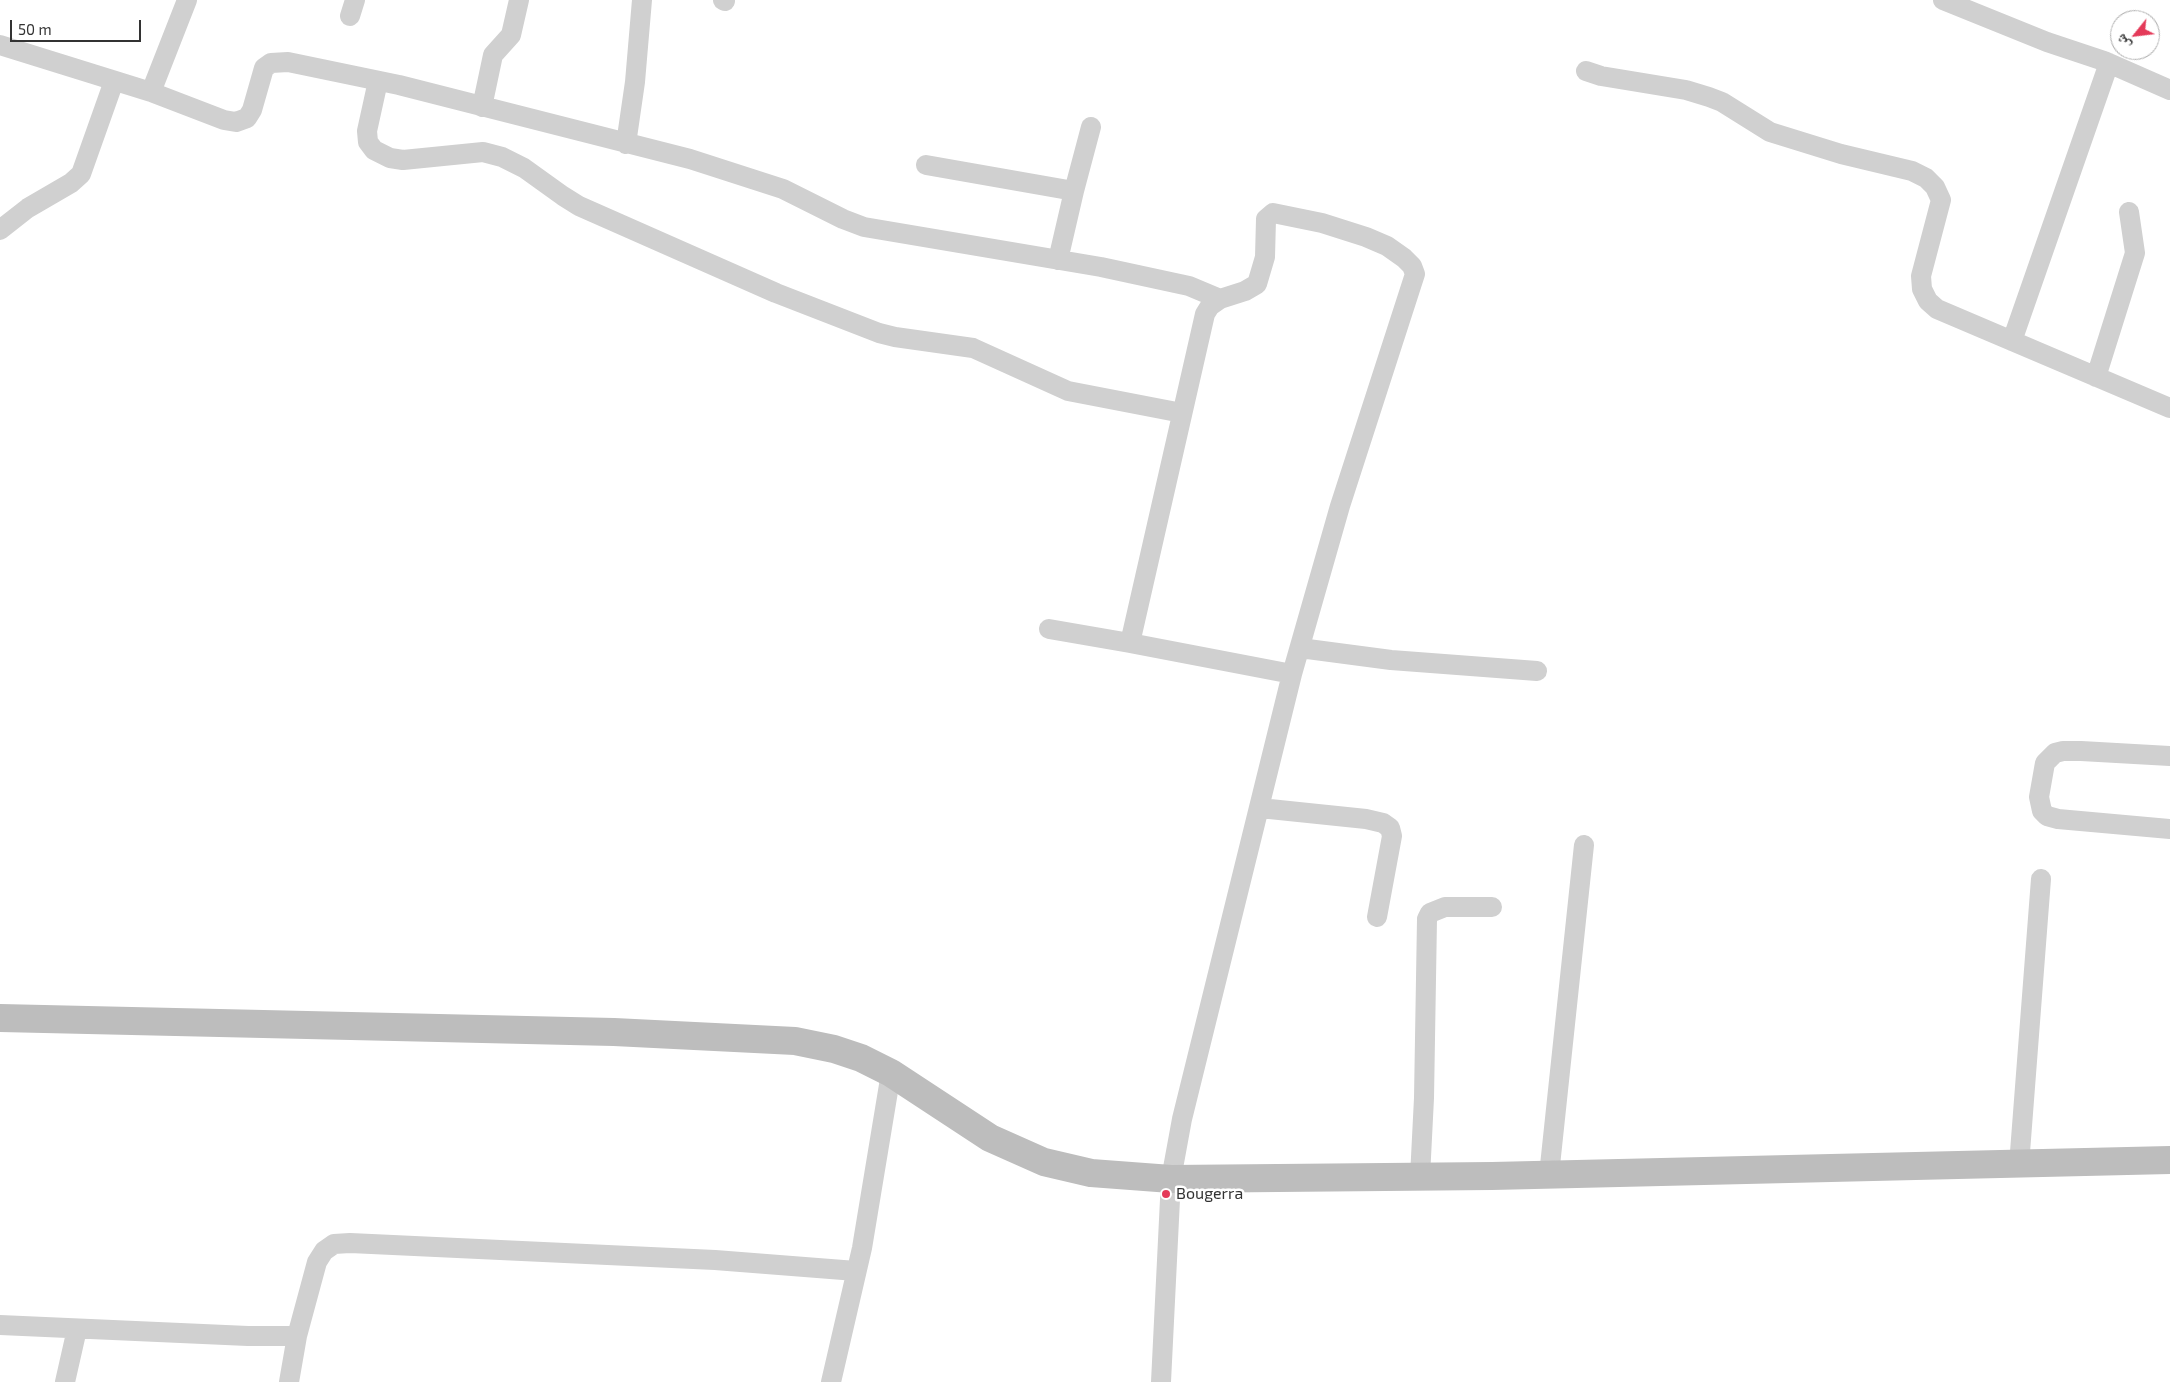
<!DOCTYPE html>
<meta charset="utf-8">
<style>
body{margin:0}
#map{position:relative;width:2170px;height:1382px;overflow:hidden;background:#fff;font-family:"Exo 2","Noto Naskh Arabic",sans-serif}
canvas{display:block}
.north{position:absolute;left:2110px;top:10px;width:50px;height:50px;box-sizing:border-box;background:#fff;border:1px solid #adadad;border-radius:50%;rotate:241deg;font-size:14px;font-weight:700;line-height:20px;text-align:center;color:#333}
.north::after{content:'';display:block;margin:auto;width:18px;height:22px;background:#e43a59;clip-path:polygon(50% 0,100% 100%,50% 72%,0 100%)}
.scale{position:absolute;left:10px;top:20px;width:131px;height:22px;box-sizing:border-box;border:2px solid #333;border-top:0;padding-left:6px;font-size:15px;line-height:18px;white-space:nowrap;color:#333;-webkit-text-stroke:4px #fff;paint-order:stroke}
</style>
<div id="map">
<canvas width="2170" height="1382"></canvas>
<div class="north">ش</div>
<div class="scale">50 m</div>
</div>
<script>
const context = document.querySelector('canvas').getContext('2d');
context.lineJoin = 'round';
const toPath = rows => new Path2D(rows.map(r => 'M' + r).join(''));
function stroke(path, color, width, dash) { context.strokeStyle = color; context.lineWidth = width; context.lineCap = dash ? 'butt' : 'round'; context.setLineDash(dash || []); context.stroke(path); }
function write(font, color, halo, rows, align = 'center') {
  context.font = font + ' "Exo 2",sans-serif'; context.lineWidth = 5; context.setLineDash([]); context.textBaseline = 'middle'; context.strokeStyle = halo; context.fillStyle = color; for (const [text, x, y, turn = 0] of rows) {
    context.save(); context.translate(x, y); context.rotate((+turn || 0) * Math.PI / 180); context.textAlign = isNaN(turn) ? turn : align; if (halo) context.strokeText(text, 0, 0); context.fillText(text, 0, 0); context.restore();
  }
}
const minor = toPath([
 [723,0,725,1],
 [1943,0,2047,42,2104,61,2170,90],
 [350,16,355,0],
 [0,45,151,92,187,0],
 [1586,71,1601,76,1686,90,1709,97,1722,102,1770,132,1841,154,1912,171,1926,178,1935,187,1941,200,1921,276,1922,289,1928,301,1937,309,2170,408],
 [378,81,367,131,368,142,374,150,390,158,403,160,483,152,502,157,524,168,563,196,579,206,776,293,879,333,895,337,973,348,1068,391,1182,413],
 [151,92,224,120,236,122,247,118,252,110,264,68,271,63,288,62,399,85,690,159,783,189,843,219,864,227,1101,267,1189,286,1220,299],
 [482,107,493,55,511,35,519,0],
 [626,144,635,82,642,0],
 [926,165,1074,191],
 [0,230,28,208,71,183,81,174,114,81],
 [1058,260,1074,191,1091,127],
 [2012,341,2109,63],
 [2096,377,2135,253,2129,212],
 [1049,629,1130,643],
 [1300,648,1391,660,1537,671],
 [2170,756,2081,751,2063,751,2055,753,2045,763,2039,797,2042,811,2047,816,2058,819,2170,829],
 [1260,808,1366,819,1383,823,1390,828,1392,836,1377,917],
 [2019,1165,2041,879],
 [1549,1175,1584,845],
 [1420,1177,1424,1098,1427,919,1430,913,1445,907,1492,907],
 [0,1325,248,1336,297,1336,317,1262,324,1251,334,1244,350,1243,715,1260,856,1271],
 [65,1382,77,1329],
 [289,1382,297,1336],
 [831,1382,862,1248,891,1073],
 [1161,1382,1171,1179,1182,1119,1292,674,1340,506,1415,274,1412,266,1404,258,1387,246,1366,237,1322,223,1273,213,1266,219,1265,257,1257,284,1245,291,1220,299,1210,306,1205,314,1130,643,1292,674]
]);
const secondary = toPath([
 [0,1018,614,1032,795,1041,834,1049,861,1058,891,1073,990,1138,1044,1162,1091,1173,1171,1179,1492,1176,2170,1160]
]);
const markers = [
 [1166,1194,5,"#e43a59"]
];
const poiNames = [
 ["Bougerra",1176,1194]
];
stroke(minor, '#d0d0d0', 20);
stroke(secondary, '#bdbdbd', 28);
for (const [x, y, r, color] of markers) { const dot = new Path2D(); dot.arc(x, y, r, 0, 2 * Math.PI); context.fillStyle = color; context.fill(dot); stroke(dot, '#fff', 2); }
write('16px', '#333', '#fff', poiNames, 'left');
</script>
